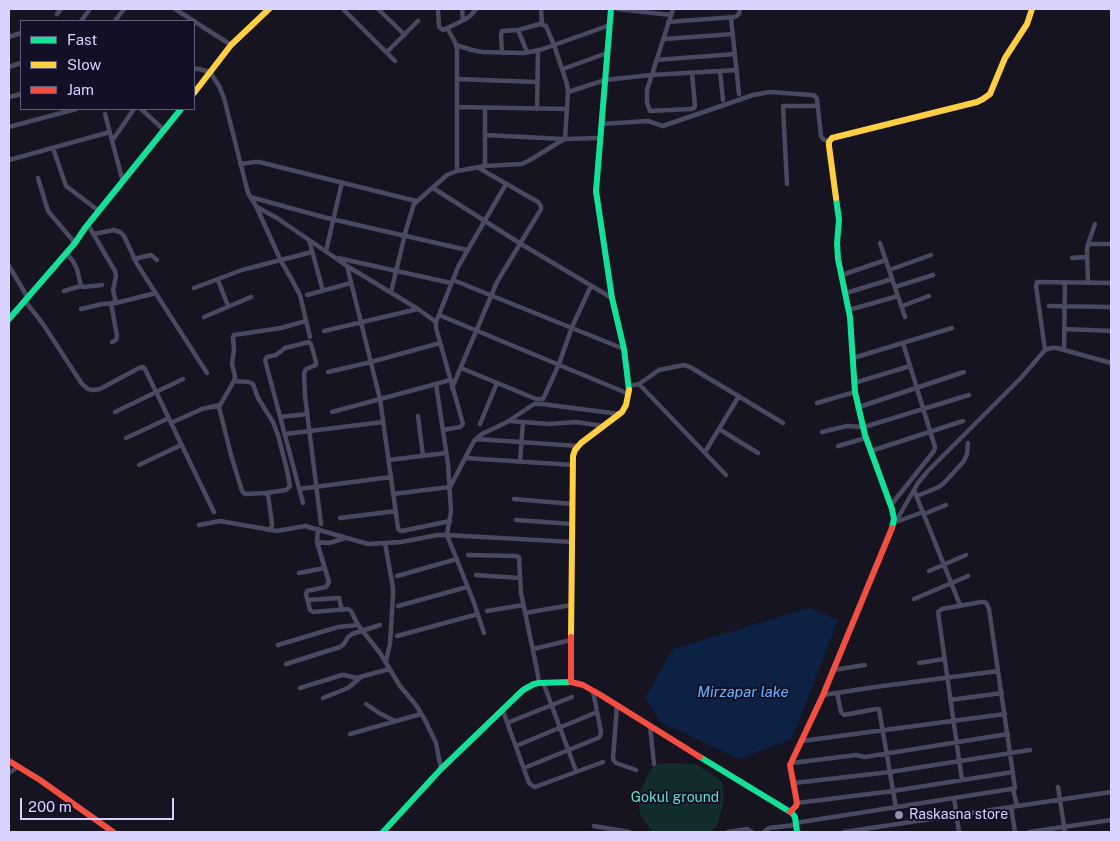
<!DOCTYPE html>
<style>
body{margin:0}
#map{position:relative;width:1120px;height:841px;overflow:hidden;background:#161421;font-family:"Public Sans",sans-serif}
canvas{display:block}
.frame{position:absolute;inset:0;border:10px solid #d9d4ff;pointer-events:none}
.legend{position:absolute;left:20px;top:20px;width:175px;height:90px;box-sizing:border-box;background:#130f26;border:1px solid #625e7d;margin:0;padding:6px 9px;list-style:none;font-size:15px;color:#d9d4ff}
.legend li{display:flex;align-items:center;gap:10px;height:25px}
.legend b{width:25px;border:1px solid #625e7d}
.scale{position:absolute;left:20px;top:798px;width:154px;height:22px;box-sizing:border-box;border:2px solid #d9d4ff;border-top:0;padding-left:6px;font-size:15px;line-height:18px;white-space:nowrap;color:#d9d4ff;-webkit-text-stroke:4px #130f26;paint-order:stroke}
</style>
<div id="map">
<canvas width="1120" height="841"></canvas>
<div class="frame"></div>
<ul class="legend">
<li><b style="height:6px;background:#16e098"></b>Fast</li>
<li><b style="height:6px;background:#ffcf43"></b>Slow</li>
<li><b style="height:6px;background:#f24e42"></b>Jam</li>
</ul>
<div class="scale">200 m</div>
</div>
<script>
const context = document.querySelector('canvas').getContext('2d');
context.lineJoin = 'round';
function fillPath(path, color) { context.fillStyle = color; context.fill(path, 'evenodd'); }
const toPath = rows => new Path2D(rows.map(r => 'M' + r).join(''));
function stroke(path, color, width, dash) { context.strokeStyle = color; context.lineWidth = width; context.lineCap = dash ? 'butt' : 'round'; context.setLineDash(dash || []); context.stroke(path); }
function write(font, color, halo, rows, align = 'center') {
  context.font = font + ' "Public Sans",sans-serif'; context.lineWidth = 4; context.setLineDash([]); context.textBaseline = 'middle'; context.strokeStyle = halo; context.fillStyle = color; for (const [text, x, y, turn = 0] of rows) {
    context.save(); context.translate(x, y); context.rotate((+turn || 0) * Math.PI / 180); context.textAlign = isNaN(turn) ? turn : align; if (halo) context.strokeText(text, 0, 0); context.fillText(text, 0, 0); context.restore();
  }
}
const green = toPath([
 [678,763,698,765,719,779,723,785,724,801,717,826,710,832,653,832,640,815,638,794,654,764]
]);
const water = toPath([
 [809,608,838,620,792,739,738,759,661,722,645,698,673,649]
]);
const street = toPath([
 [175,9,231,45],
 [343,9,395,61],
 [378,9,405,35],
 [438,9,439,27,443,30,466,19,471,15,476,9],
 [462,9,463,20],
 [541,9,542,24],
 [618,9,671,15],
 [673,9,647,90,647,103,650,111,691,109,694,108,695,106,692,73],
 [57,14,61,9],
 [731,18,739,94],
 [81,21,90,9],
 [115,21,124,9],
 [668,22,735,17,739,14,740,9],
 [447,28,455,42,457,49,457,171],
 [518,30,527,52],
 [9,37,21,33],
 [664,39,733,34],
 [456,45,472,50,482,52,524,53,540,50,610,25],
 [387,52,418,21],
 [502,53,501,35,502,31,518,30,540,24,546,26,554,45,567,84,568,92,565,139],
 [656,60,735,54],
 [9,67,21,63],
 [194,69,199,69,210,72,219,86,224,98,248,193,256,206,281,261,292,280,300,295,310,337],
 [563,69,607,53],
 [720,71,723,100],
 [457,79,537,82],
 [568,92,605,80,651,75,737,70],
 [9,97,21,94],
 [457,107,567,109],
 [141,109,164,130],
 [537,109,538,50],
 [105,114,123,182],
 [601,124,648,121,663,126,753,95,770,92,812,95,815,96,817,99,821,136,823,139,829,142],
 [9,127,76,109],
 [485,135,563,139],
 [112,141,134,109],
 [53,148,66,186,99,211],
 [9,160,110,132],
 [240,164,255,162,259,162,416,201],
 [485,166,485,108],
 [38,178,48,211,75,243],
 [787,184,783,107,783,106,818,106],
 [433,188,521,244,612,298],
 [250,197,327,218,467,250],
 [257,207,277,218,347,266,418,309,436,322],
 [88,225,115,271,116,276,113,290,116,303],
 [94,234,114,230,120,232,124,236,137,264,207,373],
 [309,240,323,291],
 [880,243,905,317],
 [1088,244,1095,224],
 [326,251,342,182],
 [66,253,73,261,77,269,81,286],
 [338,258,451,283],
 [1072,258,1087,257],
 [134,259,151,255,157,260],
 [9,266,28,298],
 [347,266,380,399,398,528,399,530,402,531,450,521],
 [889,270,931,255],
 [842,275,886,260],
 [218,280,228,306],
 [453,280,624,349],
 [1088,282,1087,250,1088,244,1111,244],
 [895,287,933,275],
 [194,288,242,270,312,252],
 [64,291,81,286,84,287,102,285],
 [391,292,406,230,414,204,447,175,457,171,485,166,522,164,530,160,561,141,566,139,600,138],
 [846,293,892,279],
 [307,295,351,283],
 [25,301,43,324,82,384,88,389,93,390,100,389,139,368,143,367,145,369,214,512],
 [111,303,117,336,116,340,112,342],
 [902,306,929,296],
 [1049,306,1111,307],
 [81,309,102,304,116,303,156,293],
 [849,310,898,296],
 [439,315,629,394],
 [204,317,251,297],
 [1064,329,1111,331],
 [324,331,418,309],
 [1045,350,1036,286,1037,282,1111,283],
 [1064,350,1065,282],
 [853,358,952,328],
 [461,368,536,399,543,399,545,395,559,364,572,327,591,286],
 [328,372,371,362,440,343],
 [234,381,249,382,253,384,258,398,273,422,278,435,287,470,290,486,286,490,266,493],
 [854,383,910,366],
 [436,384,450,380],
 [639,384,726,475],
 [629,386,639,384,659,370,684,365,690,367,783,423],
 [452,388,497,282,541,209,541,206,538,202,477,167],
 [817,403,855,392],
 [859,407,964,372],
 [115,412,183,379],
 [332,412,436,384,448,464,451,511,447,535,473,600,484,633],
 [418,416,423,456],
 [280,417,307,414],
 [510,421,549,424,576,422,603,426],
 [171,423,202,409,220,405],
 [480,424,497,383],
 [719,429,758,453],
 [443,430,460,427,463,424,436,328,436,322,458,267,506,184],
 [822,432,847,426,864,427,969,395],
 [285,434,383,422],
 [126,438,169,418],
 [476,439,578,446],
 [838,446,866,438],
 [871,451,963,421],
 [705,452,739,396],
 [465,458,573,465],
 [389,460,446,453],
 [520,462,523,422],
 [139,465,181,445],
 [299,489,391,477],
 [914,490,960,605],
 [393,494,450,487,474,441,482,434,507,422,534,404,542,404,619,414],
 [917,496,939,487,945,482,964,461,967,454,968,443],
 [514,499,573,504],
 [303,503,265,360,267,357,276,355,285,348,309,342,311,344,316,362,316,365,306,369,304,373,305,396,321,524],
 [891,505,934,451,935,447,903,343],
 [924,514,946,505],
 [340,518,396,511],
 [516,520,572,524],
 [896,522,923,512],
 [895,523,918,483,927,472,1021,378,1045,350,1051,348,1057,348,1111,363],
 [199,525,220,521,277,531,305,526,368,544,401,542,438,535,447,535,572,542],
 [318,529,317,542,329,582,326,587,307,591,306,594,310,610,313,612,348,609,351,611,358,625,380,653,400,686,416,705,425,720,436,743,441,769],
 [269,530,272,526,272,523,268,495,266,493,245,494,242,491,231,455,219,407,234,381,235,376,232,364,234,350,233,337,234,335,281,328,306,321],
 [317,542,329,543,345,538],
 [385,543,393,588,393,595,390,644,386,661],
 [468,555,516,556,519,557,521,593,537,670,539,683],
 [929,571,966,555],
 [299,573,325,568],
 [476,575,520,578],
 [397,576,457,559],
 [914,599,968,576],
 [308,600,339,598,342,610],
 [398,606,467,587],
 [487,611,523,605],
 [525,613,571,605],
 [397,636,478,614],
 [278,645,338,627,358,625],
 [533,649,571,640],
 [919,663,944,659],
 [286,664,340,647,344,644,348,637,352,634,380,625],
 [833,670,865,665],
 [543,682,576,771],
 [300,688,342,675,345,675,356,678,390,669],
 [837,693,841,712,844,715,876,709,879,709,896,808],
 [823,695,875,687,998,671],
 [323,698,348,688,361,677],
 [950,700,1002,693],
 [366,704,379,713,395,721],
 [617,705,613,759,616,763,636,770],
 [503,711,529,783,533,786,535,787,603,762],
 [507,723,572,697],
 [650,726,654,764],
 [350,734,421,714],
 [802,741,1005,714],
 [516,746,597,712],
 [792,763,856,755,865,757,1008,734],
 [524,768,598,738,600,736,601,732,593,691],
 [9,773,18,767],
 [794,783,890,772,1030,750],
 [1058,787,1065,832],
 [1013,789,1017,806],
 [954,798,959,832],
 [797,803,893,791,1013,772],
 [1011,807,1015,832],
 [795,823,1011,789,1015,788,989,609,987,604,985,602,981,602,942,609,938,612,962,780],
 [594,826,629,832],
 [728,832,747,829,752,832],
 [764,832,769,828,796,825],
 [844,832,1111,792],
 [1029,832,1111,820]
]);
const fast = toPath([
 [611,9,596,191,612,298,624,349,629,390],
 [836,198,839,220,837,243,838,259,850,317,855,392,865,435,892,509,894,519,892,528],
 [9,319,75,243,85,228,181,109],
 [700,757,792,813,795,817,797,832],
 [383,832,441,769,523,690,534,684,539,683,571,682]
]);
const slow = toPath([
 [194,93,231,45,269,9],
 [836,198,829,146,829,142,832,138,977,102,983,99,990,94,1005,58,1027,24,1032,9],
 [571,637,573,456,575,450,581,443,622,412,626,405,629,390]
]);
const jam = toPath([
 [571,637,571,682,583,685,599,694,700,757],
 [9,761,40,780,113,832],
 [790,812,796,806,797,803,790,765,823,695,892,528]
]);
const markers = [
 [899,815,5,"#9591b1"]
];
const parkNames = [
 ["Gokul ground",675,798]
];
const poiNames = [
 ["Raskasna store",909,815]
];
const waterNames = [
 ["Mirzapar lake",743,692]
];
fillPath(green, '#132c2d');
fillPath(water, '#0d2144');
stroke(street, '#4a4962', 4.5);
stroke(fast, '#16e098', 6);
stroke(slow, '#ffcf43', 6);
stroke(jam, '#f24e42', 6);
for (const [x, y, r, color] of markers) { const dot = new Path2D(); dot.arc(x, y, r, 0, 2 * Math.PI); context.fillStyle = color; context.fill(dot); stroke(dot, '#130f26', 2); }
write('14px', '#5fe0c0', '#130f26', parkNames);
write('14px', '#d9d4ff', '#130f26', poiNames, 'left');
write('italic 15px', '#62b6ff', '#130f26', waterNames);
</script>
